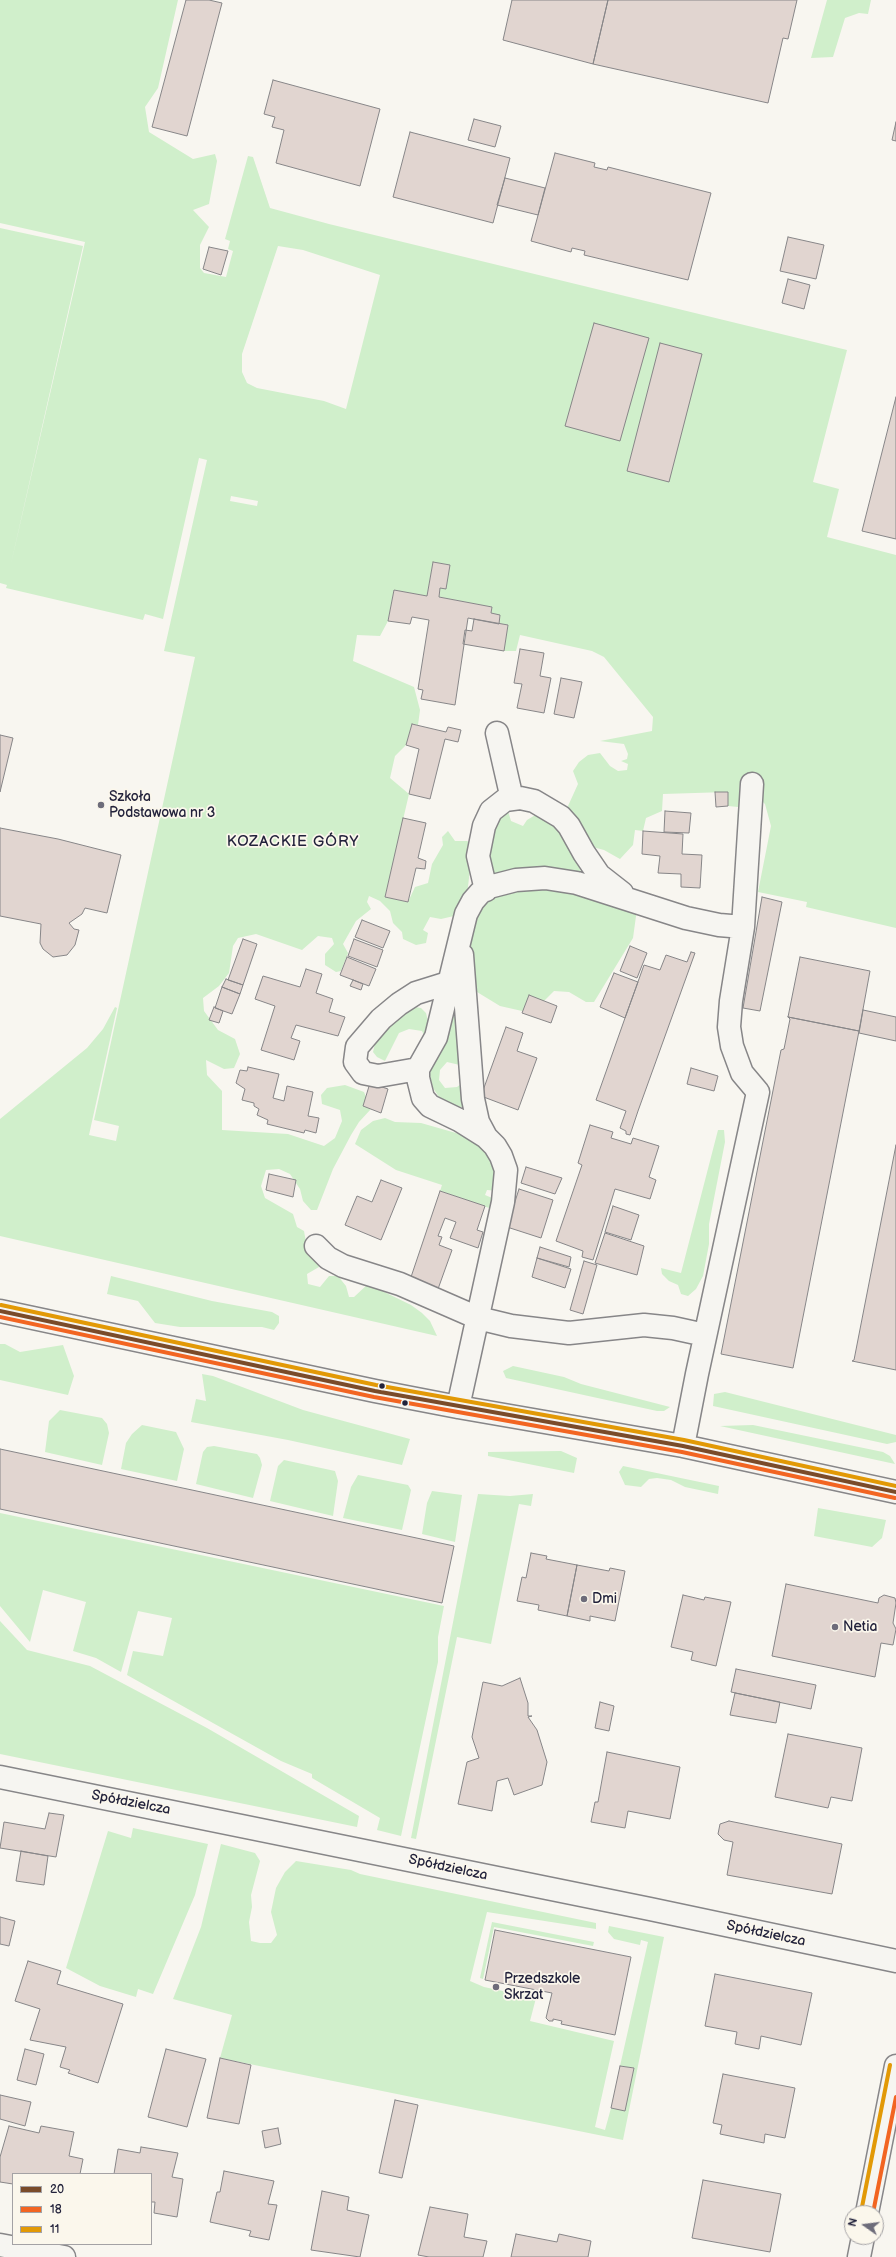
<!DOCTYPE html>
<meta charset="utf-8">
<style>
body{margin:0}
#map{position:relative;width:896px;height:2257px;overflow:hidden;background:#f8f6f0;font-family:"Balsamiq Sans",sans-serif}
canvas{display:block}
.legend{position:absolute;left:12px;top:2173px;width:140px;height:72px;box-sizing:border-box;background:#fbf7ec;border:1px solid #a4a2a5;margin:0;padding:5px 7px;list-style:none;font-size:12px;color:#22223b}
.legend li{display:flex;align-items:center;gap:8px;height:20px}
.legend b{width:20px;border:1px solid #a4a2a5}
.north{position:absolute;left:844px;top:2205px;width:40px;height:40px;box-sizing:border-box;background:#fbf7ec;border:1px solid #a4a2a5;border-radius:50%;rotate:284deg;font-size:11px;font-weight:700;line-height:16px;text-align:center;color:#22223b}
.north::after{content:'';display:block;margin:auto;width:14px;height:18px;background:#6d6c7a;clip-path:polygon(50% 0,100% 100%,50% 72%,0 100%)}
</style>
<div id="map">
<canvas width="896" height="2257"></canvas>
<ul class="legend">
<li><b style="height:5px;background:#7a4b2a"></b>20</li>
<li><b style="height:5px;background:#f26522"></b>18</li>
<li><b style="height:5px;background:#e29906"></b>11</li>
</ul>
<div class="north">N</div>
</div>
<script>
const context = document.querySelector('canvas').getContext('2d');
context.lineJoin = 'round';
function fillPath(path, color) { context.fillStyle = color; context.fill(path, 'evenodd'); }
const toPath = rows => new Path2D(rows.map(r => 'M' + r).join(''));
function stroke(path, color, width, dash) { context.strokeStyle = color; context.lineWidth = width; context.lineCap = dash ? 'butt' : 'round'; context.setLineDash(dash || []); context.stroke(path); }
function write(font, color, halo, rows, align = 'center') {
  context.font = font + ' "Balsamiq Sans",sans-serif'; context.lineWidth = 3.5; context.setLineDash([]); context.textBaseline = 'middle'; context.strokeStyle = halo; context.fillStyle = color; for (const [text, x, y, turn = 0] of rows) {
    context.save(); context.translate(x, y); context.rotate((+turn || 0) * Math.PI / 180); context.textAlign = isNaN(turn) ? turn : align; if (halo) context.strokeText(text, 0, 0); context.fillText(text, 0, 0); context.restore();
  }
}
const green = toPath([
 [0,0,178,0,158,88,145,107,149,132,193,159,215,154,217,161,209,204,193,210,209,227,200,245,200,268,204,273,226,277,233,251,228,249,230,241,225,239,248,156,253,157,270,208,329,224,847,350,813,482,839,489,827,537,896,555,896,928,806,907,807,902,758,892,771,826,765,804,756,795,737,845,738,807,728,806,727,792,663,794,662,811,646,818,643,831,635,830,633,845,620,859,604,850,589,846,571,814,568,806,578,784,573,771,579,762,588,755,600,753,610,766,618,771,627,770,628,764,621,761,627,759,628,754,624,744,600,741,652,731,653,717,604,657,592,651,520,635,516,651,504,651,508,625,499,624,500,616,491,613,492,607,439,597,440,588,446,589,450,565,433,562,427,596,394,590,388,621,380,636,357,635,353,661,414,687,420,710,418,725,412,724,406,745,395,756,390,778,409,794,385,897,408,902,415,887,428,883,432,864,443,845,442,837,448,831,455,841,467,841,473,844,467,895,454,916,441,919,430,917,423,930,428,933,426,943,416,945,403,939,402,932,393,923,390,911,380,901,369,896,367,902,371,909,356,921,343,944,348,953,341,971,336,972,325,965,325,954,334,944,332,938,318,936,302,950,256,934,238,938,233,946,229,973,219,986,203,998,204,1011,218,1030,235,1039,240,1054,234,1068,224,1069,206,1060,207,1075,222,1091,222,1130,288,1134,324,1146,335,1138,342,1121,340,1110,322,1104,321,1095,327,1088,345,1085,364,1092,371,1109,359,1122,351,1135,333,1169,317,1210,311,1210,303,1201,300,1189,290,1174,279,1169,266,1170,261,1186,265,1198,293,1214,297,1227,304,1231,306,1242,317,1254,319,1267,307,1274,308,1284,320,1287,329,1276,338,1276,346,1286,349,1297,354,1297,368,1284,411,1305,422,1313,430,1321,437,1336,0,1236,0,1119,87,1048,103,1029,115,1007,117,1008,89,1135,116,1141,119,1126,94,1120,195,657,164,651,207,460,199,458,163,619,145,614,143,620,6,588,7,585,0,583,0,228,83,246,10,568,85,242,0,223],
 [278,246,303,250,380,275,346,409,324,401,257,388,247,383,242,372,242,354],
 [231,496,258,501,257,506,230,501],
 [827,0,871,0,868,14,859,13,845,18,833,57,811,58],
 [501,810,508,811,511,821,523,826,527,820,537,814,551,824,566,839,576,857,583,878,491,879,485,842],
 [519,888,560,889,637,909,633,938,594,1002,586,1002,569,992,554,991,536,1009,522,1011,500,1006,477,992,469,983,475,963,467,955,470,928,485,900],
 [409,1006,421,1008,426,1013,428,1021,425,1037,422,1031,409,1029,399,1033,385,1061,377,1057,373,1052,378,1031],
 [457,1016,464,1066,447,1062,440,1070,439,1080,445,1088,457,1087,465,1081,470,1110,451,1104,439,1097,433,1088,430,1076,431,1060,450,1017],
 [385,1118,395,1122,421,1123,463,1135,484,1147,496,1164,498,1191,487,1190,485,1195,497,1200,492,1209,440,1191,442,1185,396,1170,355,1144,361,1130,373,1121],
 [718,1130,724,1130,725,1142,709,1224,709,1244,703,1276,696,1289,688,1296,681,1294,678,1285,669,1281,662,1274,661,1268,681,1273],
 [111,1276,212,1301,272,1312,279,1316,279,1323,274,1330,262,1327,180,1327,155,1323,138,1301,107,1294],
 [0,1344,5,1344,20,1352,63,1345,74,1376,68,1395,0,1380],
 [513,1366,564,1377,581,1384,670,1407,664,1411,657,1411,506,1378,503,1371],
 [202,1374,213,1376,303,1410,410,1439,402,1465,288,1440,191,1422,196,1399,206,1401],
 [725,1392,896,1435,896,1442,887,1444,713,1406,714,1394],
 [60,1410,102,1418,107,1424,109,1433,102,1465,45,1452,49,1421],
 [142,1425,176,1432,184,1449,177,1481,121,1469,126,1443,132,1434],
 [753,1425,883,1452,890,1456,895,1464,720,1426],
 [214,1446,257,1454,260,1458,262,1465,253,1498,196,1484,203,1452,207,1447],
 [561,1451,577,1458,574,1473,488,1456,488,1452],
 [284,1460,335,1471,338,1481,333,1516,270,1501,278,1466],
 [623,1466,719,1486,718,1494,685,1487,671,1480,657,1478,649,1479,641,1487,625,1485,619,1472],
 [358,1475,408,1485,411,1490,402,1530,343,1518,351,1487],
 [432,1491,462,1495,455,1542,422,1534,427,1503],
 [478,1494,510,1496,533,1494,531,1506,519,1504,491,1644,457,1637,416,1839,411,1838],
 [818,1508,886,1520,882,1538,872,1547,814,1536],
 [0,1513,444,1606,438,1637,438,1662,401,1836,377,1830,380,1818,312,1778,312,1774,281,1761,127,1675,133,1651,163,1656,172,1618,138,1611,121,1672,96,1658,73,1651,86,1602,43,1590,30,1642,0,1606],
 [0,1621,27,1650,90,1666,207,1728,359,1816,357,1827,0,1754],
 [133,1828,208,1844,195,1895,153,1994,138,1989,136,1997,100,1986,66,1968,108,1831,131,1838],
 [221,1844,255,1853,260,1861,251,1895,252,1907,249,1922,251,1941,260,1943,271,1943,277,1935,271,1912,276,1888,285,1872,296,1861,351,1870,360,1874,596,1923,596,1929,487,1912,470,1981,484,1987,536,1998,530,2021,614,2041,595,2127,605,2130,611,2108,625,2110,634,2068,620,2066,648,1942,641,1940,640,1945,614,1939,608,1932,609,1926,664,1937,623,2140,220,2058,232,2015,173,1999,201,1927],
 [492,1922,594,1942,593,1946,494,1927,483,1979,480,1978]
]);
const building = toPath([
 [186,0,209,0,222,3,187,136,152,127,186,0],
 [512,0,608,0,593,64,503,40,512,0],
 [608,0,797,0,788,39,783,38,768,103,593,64,608,0],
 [273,80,380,109,360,186,276,163,284,130,272,127,275,117,264,114,273,80],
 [474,119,501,126,495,147,468,140,474,119],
 [896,122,896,141,892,140,896,122],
 [410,132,510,158,493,223,393,197,410,132],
 [555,153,595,163,594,167,607,170,608,167,711,193,688,280,584,255,585,251,572,248,571,252,531,241,555,153],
 [505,178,545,188,538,215,497,205,505,178],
 [788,237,824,245,816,279,780,271,788,237],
 [209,247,228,251,221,275,203,269,209,247],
 [788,279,810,285,804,309,782,303,788,279],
 [594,323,649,338,620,441,565,426,594,323],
 [660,343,702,354,669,482,627,471,660,343],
 [896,397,896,539,862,531,896,397],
 [433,562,450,565,446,589,440,588,439,597,492,607,491,613,500,615,499,624,468,618,455,705,421,699,423,690,418,689,429,620,412,617,410,624,388,621,394,590,427,596,433,562],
 [474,619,508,625,504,651,463,644,465,630,472,631,474,619],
 [520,649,544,653,540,676,551,678,544,713,517,708,522,684,514,683,520,649],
 [561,678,582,682,574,718,554,714,561,678],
 [412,724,446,732,448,727,461,730,458,742,445,739,430,799,409,794,419,749,406,745,412,724],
 [0,735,13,738,0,792,0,735],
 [715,792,728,792,728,806,716,807,715,792],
 [665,811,691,813,689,833,664,832,665,811],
 [403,818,426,823,418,858,426,861,425,869,416,868,408,902,385,897,403,818],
 [0,828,58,839,121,855,107,913,85,908,82,914,69,923,74,929,79,930,75,945,67,955,53,957,43,949,40,943,41,924,0,916,0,828],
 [643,831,683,834,682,854,702,855,700,888,681,887,681,874,658,873,660,856,642,854,643,831],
 [762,897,782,902,760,1011,743,1008,762,897],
 [362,920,390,931,383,948,355,937,362,920],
 [243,939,257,944,243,985,228,980,243,939],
 [354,939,383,950,377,967,348,956,354,939],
 [630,946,647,953,637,978,620,971,630,946],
 [691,952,695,953,638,1111,630,1135,626,1134,626,1131,620,1128,626,1111,596,1100,625,1018,644,965,660,970,666,955,687,962,691,952],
 [347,957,376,969,369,986,340,975,347,957],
 [800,957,870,971,859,1031,788,1017,800,957],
 [306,969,322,974,316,993,333,999,329,1012,345,1017,338,1036,296,1025,291,1038,300,1041,294,1060,261,1050,275,1006,255,999,263,976,300,987,306,969],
 [614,973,638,982,625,1018,600,1007,614,973],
 [226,979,243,985,240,994,222,987,226,979],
 [353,980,363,984,361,990,350,986,353,980],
 [222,987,240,994,232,1014,215,1008,222,987],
 [529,995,557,1006,551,1023,522,1013,529,995],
 [214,1007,223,1011,219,1023,209,1020,214,1007],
 [863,1010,896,1017,896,1041,859,1033,863,1010],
 [788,1017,859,1031,793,1368,721,1354,781,1050,784,1049,790,1019,788,1017],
 [506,1027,523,1033,517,1051,537,1058,518,1110,481,1096,506,1027],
 [248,1067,279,1074,273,1098,284,1101,287,1086,313,1092,308,1116,319,1118,316,1133,305,1130,304,1133,267,1124,268,1120,257,1115,259,1109,254,1106,254,1103,242,1100,245,1089,236,1083,240,1070,247,1071,248,1067],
 [691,1068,718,1076,714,1091,687,1084,691,1068],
 [370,1083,388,1089,381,1113,363,1106,370,1083],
 [590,1125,613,1132,611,1138,631,1144,633,1138,659,1146,649,1177,656,1180,650,1199,615,1189,593,1260,582,1257,583,1251,556,1241,582,1165,578,1163,590,1125],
 [896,1145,896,1370,852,1361,854,1360,896,1145],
 [526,1167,562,1178,555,1194,521,1183,526,1167],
 [269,1174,296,1180,293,1197,266,1190,269,1174],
 [381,1180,402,1188,381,1240,345,1225,357,1196,372,1202,381,1180],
 [519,1189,553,1200,541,1238,507,1227,519,1189],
 [440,1191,485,1206,477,1230,483,1232,478,1248,450,1238,456,1222,445,1218,438,1236,442,1237,439,1245,452,1250,438,1289,410,1280,440,1191],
 [613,1206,639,1215,631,1240,605,1232,613,1206],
 [605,1233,644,1246,637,1275,595,1263,605,1233],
 [540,1247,571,1257,569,1267,537,1258,540,1247],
 [537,1258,571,1269,565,1288,532,1277,537,1258],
 [584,1261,597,1265,583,1314,570,1310,584,1261],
 [0,1449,454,1546,442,1603,0,1509,0,1449],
 [531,1553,547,1556,546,1559,577,1565,567,1616,538,1610,539,1605,517,1601,522,1577,526,1578,531,1553],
 [577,1565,609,1571,610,1568,625,1571,615,1621,590,1616,590,1621,567,1616,577,1565],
 [786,1584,878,1603,879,1598,884,1595,895,1598,896,1603,893,1623,896,1629,893,1645,881,1643,875,1677,772,1656,786,1584],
 [683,1595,704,1600,705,1597,731,1602,716,1666,691,1660,693,1652,671,1647,683,1595],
 [736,1669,816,1685,811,1709,731,1692,736,1669],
 [520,1678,528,1703,528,1716,532,1716,528,1717,537,1730,547,1762,542,1785,514,1795,508,1778,497,1781,492,1811,458,1804,467,1762,479,1758,472,1737,483,1682,502,1686,520,1678],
 [735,1693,780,1702,776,1723,730,1715,735,1693],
 [600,1702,614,1706,609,1731,595,1728,600,1702],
 [788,1734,862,1748,852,1801,831,1797,828,1808,775,1797,788,1734],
 [607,1752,680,1767,670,1819,628,1811,625,1828,591,1822,595,1802,598,1802,607,1752],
 [49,1813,64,1815,56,1857,0,1848,4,1822,45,1829,49,1813],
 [729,1821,842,1844,832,1894,727,1875,733,1842,724,1840,718,1834,720,1824,729,1821],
 [21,1851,48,1856,44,1885,16,1881,21,1851],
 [0,1917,15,1921,9,1946,0,1944,0,1917],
 [495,1930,631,1957,615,2035,561,2024,562,2021,553,2019,553,2021,549,2021,546,2018,552,1993,485,1980,495,1930],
 [28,1961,61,1971,57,1984,123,2004,98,2083,68,2073,70,2070,60,2067,66,2047,30,2040,40,2009,15,2001,28,1961],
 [715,1974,812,1993,801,2045,761,2036,759,2049,735,2044,737,2032,705,2026,715,1974],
 [25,2049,44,2054,36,2085,17,2080,25,2049],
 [166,2049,206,2059,187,2127,148,2117,166,2049],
 [220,2058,251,2065,239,2124,207,2118,220,2058],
 [620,2066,634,2068,625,2111,611,2108,620,2066],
 [723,2074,795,2088,785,2138,765,2134,764,2143,720,2134,722,2125,713,2123,723,2074],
 [0,2095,31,2102,25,2126,0,2119,0,2095],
 [395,2100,418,2105,402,2178,379,2173,395,2100],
 [9,2126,39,2133,41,2126,74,2132,69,2156,83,2159,80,2174,13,2174,13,2184,0,2182,0,2157,9,2126],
 [278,2128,281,2144,265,2148,262,2131,278,2128],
 [141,2147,178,2153,172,2177,183,2179,177,2217,154,2213,155,2202,151,2202,151,2174,114,2174,118,2149,140,2153,141,2147],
 [224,2171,274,2181,268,2204,277,2205,269,2240,249,2236,251,2231,210,2222,217,2192,220,2192,224,2171],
 [703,2180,781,2194,770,2252,692,2238,703,2180],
 [322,2191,349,2197,347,2210,369,2215,360,2257,311,2250,322,2191],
 [430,2207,468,2214,464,2237,487,2241,483,2257,429,2257,418,2255,430,2207],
 [516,2234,557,2242,559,2234,591,2241,588,2257,511,2257,516,2234]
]);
const minor = toPath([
 [497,733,512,799],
 [486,890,478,856,484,826,491,811,505,800,520,798,534,801,561,817,569,826,584,853,599,875,622,893],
 [462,955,473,1099,478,1122,486,1137],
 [418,1069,378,1076,363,1073,355,1062,357,1047,381,1019,399,1004,416,993,448,983],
 [316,1246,328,1258,343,1266,400,1284,478,1318,511,1326,569,1333,644,1325,673,1328,705,1335],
 [0,1311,375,1391,458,1407,683,1446,896,1492],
 [458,1407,503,1202,506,1170,501,1156,495,1146,486,1137,459,1120,430,1106,423,1098,418,1078,418,1069,436,1037,466,914,473,901,480,893,489,887,516,880,545,878,577,883,686,918,719,925,743,927,752,784],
 [683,1446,697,1374,758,1092,742,1073,732,1046,729,1027,731,1001,743,927],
 [0,1777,650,1909,896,1961],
 [867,2213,896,2066],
 [0,2245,64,2257],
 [859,2257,863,2237]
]);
const bus1 = toPath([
 [0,1311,375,1391,683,1446,896,1492]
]);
const bus2 = toPath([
 [0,1317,374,1397,682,1452,895,1498],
 [873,2213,896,2097]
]);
const bus3 = toPath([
 [1,1305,376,1385,684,1440,896,1486],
 [861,2212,890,2065]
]);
const markers = [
 [101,805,4,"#6d6c7a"],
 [382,1386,3.5,"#22223b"],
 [405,1403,3.5,"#22223b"],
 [584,1599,4,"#6d6c7a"],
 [835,1627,4,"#6d6c7a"],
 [496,1987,4,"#6d6c7a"]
];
const poiNames = [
 ["Szkoła",109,797],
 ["Podstawowa nr 3",109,813],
 ["Dmi",592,1599],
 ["Netia",843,1627],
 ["Przedszkole",504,1979],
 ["Skrzat",504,1995]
];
const streetNames = [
 ["Spółdzielcza",131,1803,11],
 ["Spółdzielcza",448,1868,12],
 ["Spółdzielcza",766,1934,12]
];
const neighbourhoodNames = [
 ["KOZACKIE GÓRY",293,842]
];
fillPath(green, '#d0efcb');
fillPath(building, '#e1d5d0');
stroke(building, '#878688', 1);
stroke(minor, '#878688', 25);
stroke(minor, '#f6f5f1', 22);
stroke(bus1, '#7a4b2a', 4);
stroke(bus2, '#f26522', 4);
stroke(bus3, '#e29906', 4);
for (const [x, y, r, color] of markers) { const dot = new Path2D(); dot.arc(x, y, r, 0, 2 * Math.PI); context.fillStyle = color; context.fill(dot); stroke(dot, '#fbf7ec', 1.5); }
write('14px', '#22223b', '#fbf7ec', poiNames, 'left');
write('14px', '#22223b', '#fbf7ec', streetNames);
context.letterSpacing = '1px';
write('15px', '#22223b', '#fbf7ec', neighbourhoodNames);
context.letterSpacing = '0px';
</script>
